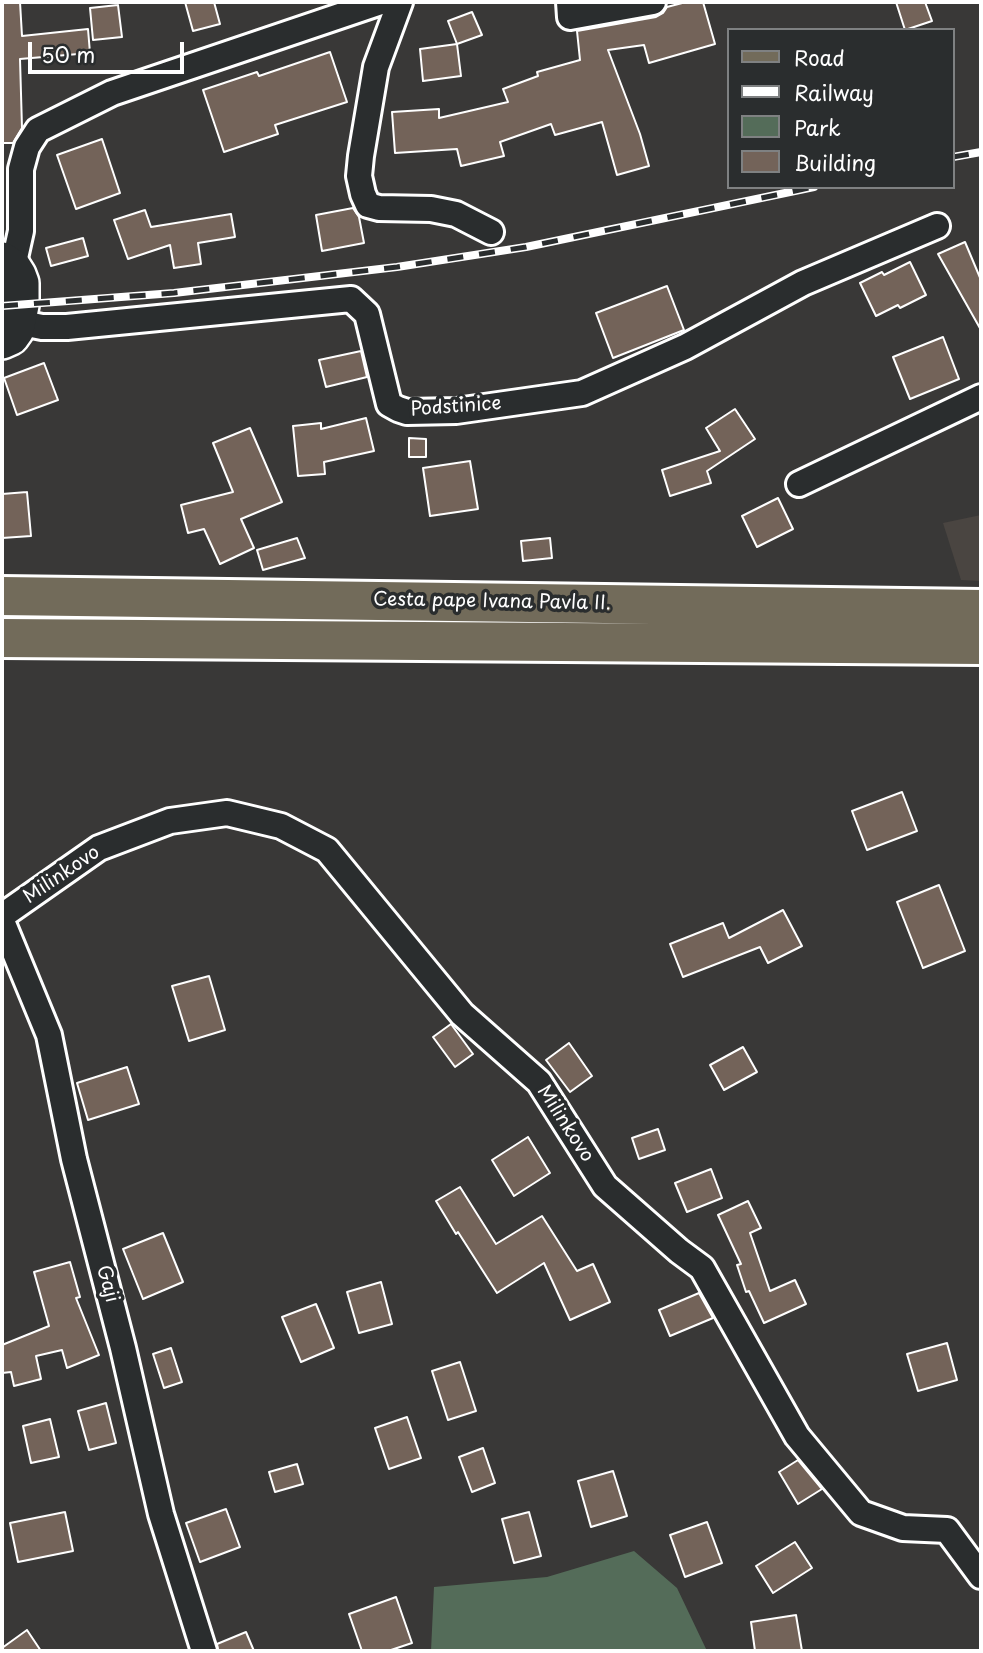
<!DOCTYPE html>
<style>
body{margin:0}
#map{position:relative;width:983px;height:1653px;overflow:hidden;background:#393837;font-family:"Playpen Sans",sans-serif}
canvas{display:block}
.frame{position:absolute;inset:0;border:4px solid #fff;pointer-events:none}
.legend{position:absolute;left:727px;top:28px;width:228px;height:161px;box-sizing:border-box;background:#2a2d2e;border:2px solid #7f8182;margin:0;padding:9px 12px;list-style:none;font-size:21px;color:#fff}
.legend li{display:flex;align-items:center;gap:14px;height:35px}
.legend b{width:35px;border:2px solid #7f8182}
.scale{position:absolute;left:28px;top:42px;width:156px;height:32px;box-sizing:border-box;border:4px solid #fff;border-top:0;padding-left:9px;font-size:21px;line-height:24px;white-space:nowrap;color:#fff;-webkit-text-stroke:5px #2a2d2e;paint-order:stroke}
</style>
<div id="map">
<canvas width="983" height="1653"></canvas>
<div class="frame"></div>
<ul class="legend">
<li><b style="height:9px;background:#726b5a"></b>Road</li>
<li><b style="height:9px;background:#fff"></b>Railway</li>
<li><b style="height:19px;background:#546c59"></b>Park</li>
<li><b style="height:19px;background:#736359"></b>Building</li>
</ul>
<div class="scale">50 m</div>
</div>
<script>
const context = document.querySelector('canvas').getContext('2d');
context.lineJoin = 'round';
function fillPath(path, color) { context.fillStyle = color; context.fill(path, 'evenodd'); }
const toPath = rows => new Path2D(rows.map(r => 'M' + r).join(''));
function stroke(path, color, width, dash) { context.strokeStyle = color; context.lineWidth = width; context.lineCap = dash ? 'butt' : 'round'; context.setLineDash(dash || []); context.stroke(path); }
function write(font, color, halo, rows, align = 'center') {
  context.font = font + ' "Playpen Sans",sans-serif'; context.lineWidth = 7; context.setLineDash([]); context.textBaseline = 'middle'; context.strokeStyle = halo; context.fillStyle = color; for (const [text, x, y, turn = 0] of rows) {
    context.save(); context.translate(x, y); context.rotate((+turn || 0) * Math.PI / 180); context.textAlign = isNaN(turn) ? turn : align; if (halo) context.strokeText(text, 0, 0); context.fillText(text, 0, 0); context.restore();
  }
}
const built = toPath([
 [981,515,981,581,961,580,943,523]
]);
const green = toPath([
 [634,1551,677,1588,707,1651,431,1651,434,1587,547,1577]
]);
const building = toPath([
 [2,2,20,2,22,36,88,29,90,53,20,59,22,128,13,143,2,143,2,2],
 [185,2,214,2,220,24,193,31,185,2],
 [686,2,703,2,715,44,649,63,644,45,608,50,640,134,649,166,617,175,602,122,555,135,551,124,500,142,504,156,461,166,457,149,395,153,392,112,439,109,439,118,508,102,503,89,538,76,537,72,580,60,577,31,656,17,663,13,667,7,686,2],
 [896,2,925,2,932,21,905,30,896,2],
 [118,5,122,37,93,40,90,8,118,5],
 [472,12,482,35,457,44,448,21,472,12],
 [457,44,461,76,423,81,420,49,457,44],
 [330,52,347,102,275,125,278,134,224,152,203,90,257,72,259,76,330,52],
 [102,139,120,193,76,209,57,155,102,139],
 [353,208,359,217,364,243,322,251,316,215,353,208],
 [145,210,151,227,231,214,235,237,198,243,201,264,174,268,170,245,128,259,114,220,145,210],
 [83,238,88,256,51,266,46,248,83,238],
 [965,242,981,280,981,330,938,254,965,242],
 [910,262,926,295,900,308,898,305,876,316,860,283,882,272,884,275,910,262],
 [667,286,684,330,613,358,596,313,667,286],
 [943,337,959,379,910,399,893,357,943,337],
 [361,351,367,377,326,387,319,360,361,351],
 [44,363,58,400,17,415,4,378,44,363],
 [735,409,755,439,707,471,711,483,670,496,662,470,720,451,706,428,735,409],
 [366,418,374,451,324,462,325,474,298,476,293,426,321,423,321,429,366,418],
 [250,428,282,502,241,519,254,548,220,564,204,529,188,533,181,505,233,492,213,443,250,428],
 [409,438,426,439,426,457,409,457,409,438],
 [470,461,478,509,430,516,423,468,470,461],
 [27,492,31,536,2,538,2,494,27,492],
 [778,498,793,529,757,547,742,516,778,498],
 [297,538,305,558,263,570,257,550,297,538],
 [550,538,552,558,523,561,521,541,550,538],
 [902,792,917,831,867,850,852,811,902,792],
 [939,885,965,951,923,968,897,902,939,885],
 [783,910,802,946,768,963,760,947,683,977,670,944,723,923,729,938,783,910],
 [209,976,225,1030,189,1041,172,986,209,976],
 [451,1024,473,1054,455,1067,433,1037,451,1024],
 [569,1043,592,1076,570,1092,546,1060,569,1043],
 [743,1047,757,1072,724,1090,710,1065,743,1047],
 [127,1067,139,1104,88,1120,77,1083,127,1067],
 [658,1129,665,1150,639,1159,632,1138,658,1129],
 [528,1137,550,1173,514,1196,492,1160,528,1137],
 [711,1169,722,1198,687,1212,675,1183,711,1169],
 [460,1187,496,1244,542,1216,577,1271,593,1264,610,1302,570,1320,544,1263,497,1293,458,1232,456,1234,436,1201,460,1187],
 [748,1201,761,1228,750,1233,770,1291,795,1280,806,1304,764,1323,749,1291,746,1292,737,1265,741,1264,718,1215,748,1201],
 [163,1233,183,1282,143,1299,123,1249,163,1233],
 [70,1262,80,1297,76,1298,99,1355,67,1368,62,1350,36,1356,41,1379,14,1386,11,1372,2,1373,2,1345,49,1326,34,1272,70,1262],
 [381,1282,392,1324,359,1333,347,1292,381,1282],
 [699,1293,713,1318,670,1336,659,1310,699,1293],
 [316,1304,334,1348,301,1362,282,1317,316,1304],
 [947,1343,957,1380,918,1391,907,1354,947,1343],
 [171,1348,182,1382,164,1388,153,1354,171,1348],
 [460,1362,476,1411,448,1420,432,1371,460,1362],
 [106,1403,116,1443,89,1450,78,1411,106,1403],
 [407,1417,421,1458,389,1469,375,1428,407,1417],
 [50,1419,59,1457,31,1463,23,1426,50,1419],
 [483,1448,495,1483,472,1492,459,1457,483,1448],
 [798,1460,822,1489,798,1504,779,1472,798,1460],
 [297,1464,303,1484,275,1492,269,1472,297,1464],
 [613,1471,627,1516,591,1527,578,1481,613,1471],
 [226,1509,240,1547,200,1562,186,1523,226,1509],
 [65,1512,73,1551,18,1562,10,1523,65,1512],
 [529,1512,541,1556,514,1563,502,1519,529,1512],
 [707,1522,722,1563,685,1577,670,1535,707,1522],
 [795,1542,812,1568,773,1593,756,1566,795,1542],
 [396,1597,412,1643,388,1651,362,1651,349,1614,396,1597],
 [796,1615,802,1651,755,1651,751,1622,796,1615],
 [27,1630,41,1651,2,1651,2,1648,27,1630],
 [246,1632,254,1651,218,1651,217,1644,246,1632]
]);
const street = toPath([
 [400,2,376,67,361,156,359,176,363,194,368,205,379,208,431,209,456,214,491,232],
 [569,2,570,17,653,2],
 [13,267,21,231,21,169,27,147,38,130,112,93,381,2],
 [17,322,42,327,67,327,351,299,367,314,389,404,398,409,407,412,456,411,582,393,685,347,803,283,937,226],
 [799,484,981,397],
 [2,916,99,848,170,821,227,813,281,826,327,850,462,1014,539,1082,605,1186,679,1251,702,1268,797,1436,861,1513,903,1528,947,1530,981,1576],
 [2,921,49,1035,74,1159,123,1348,161,1514,204,1651]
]);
const secondary = toPath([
 [2,260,13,267,18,275,21,283,21,305,16,330,11,337,2,341]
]);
const primary = toPath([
 [2,596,981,609],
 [2,638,981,645]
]);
const rail = toPath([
 [953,157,981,152],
 [2,306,174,293,397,267,526,247,814,187]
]);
const streetNames = [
 ["Podstinice",456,407,-4],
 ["Cesta pape Ivana Pavla II.",492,602,1],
 ["Milinkovo",62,875,-34],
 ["Milinkovo",565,1124,57],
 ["Gaji",107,1284,75]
];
fillPath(built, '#4a4541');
fillPath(green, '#546c59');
fillPath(building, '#736359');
stroke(building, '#fff', 2);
stroke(street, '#fff', 30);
stroke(secondary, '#fff', 40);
stroke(primary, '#fff', 44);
stroke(street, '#2a2d2e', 24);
stroke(secondary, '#2a2d2e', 35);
stroke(primary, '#726b5a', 38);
stroke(rail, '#fff', 8);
stroke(rail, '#2a2d2e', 5, [16]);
write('19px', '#fff', '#2a2d2e', streetNames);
</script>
